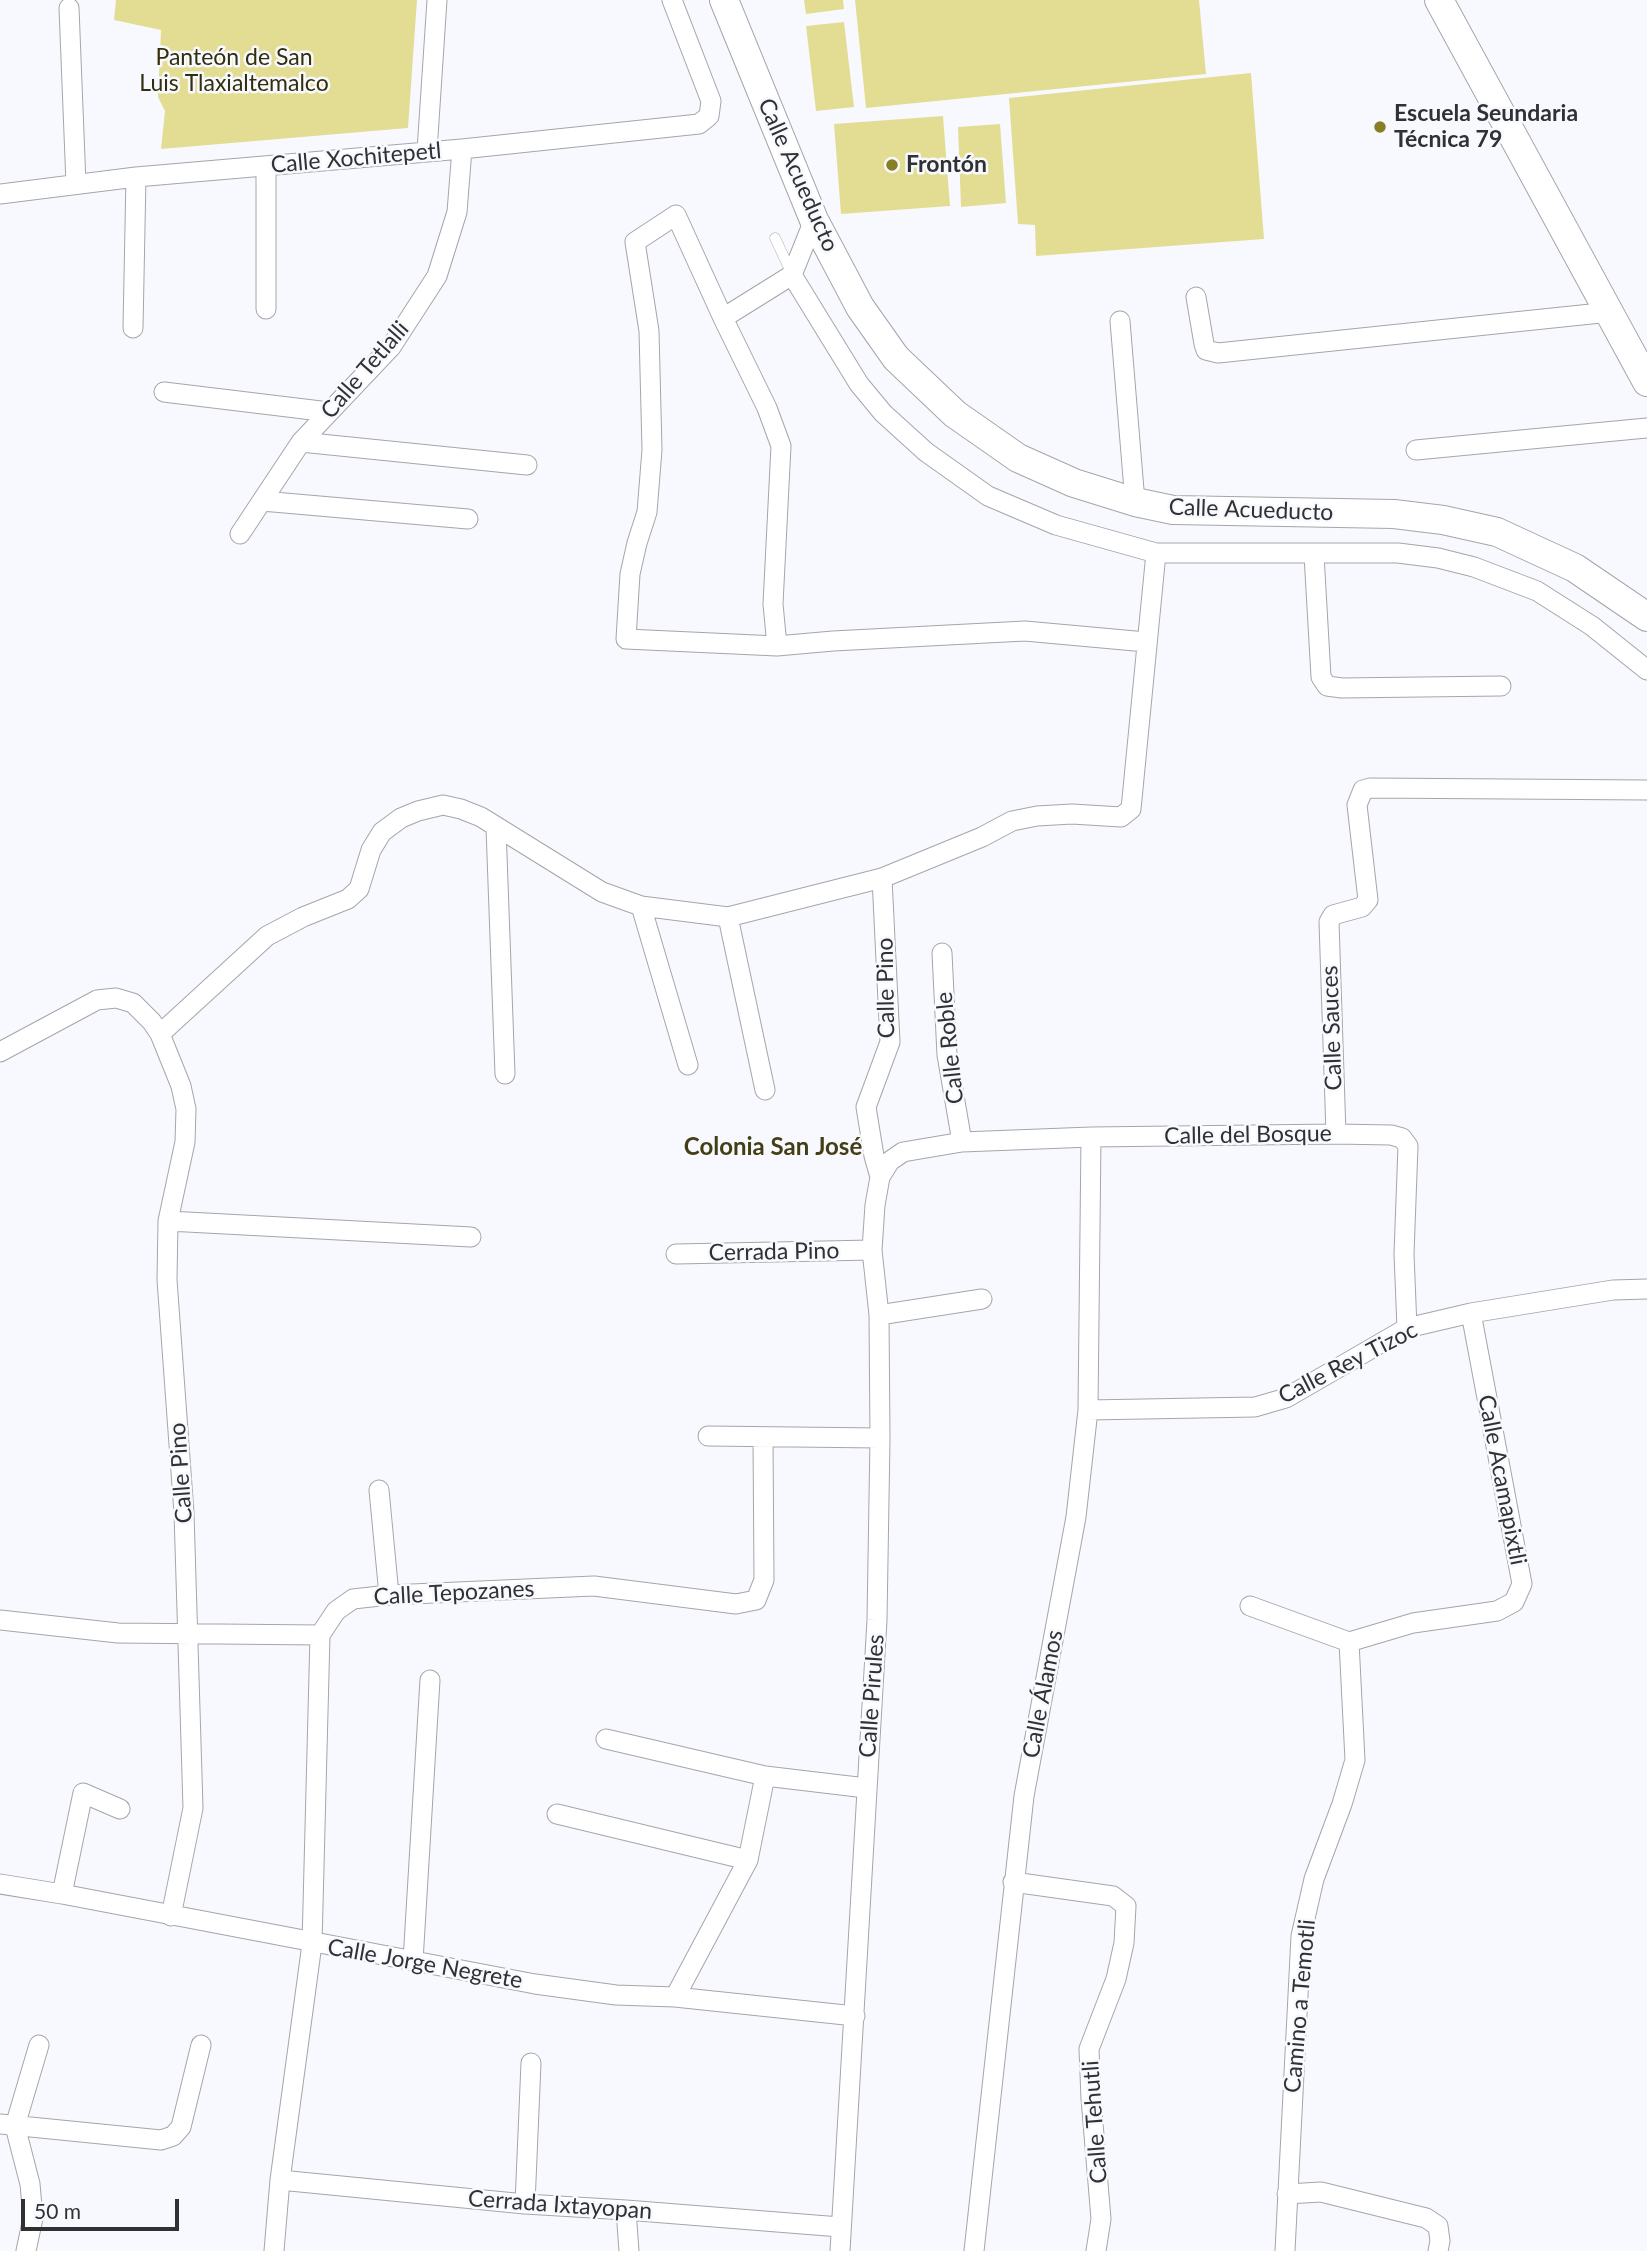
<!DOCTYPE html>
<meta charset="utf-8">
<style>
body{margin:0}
#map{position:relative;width:1647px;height:2251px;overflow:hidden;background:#f8f9fe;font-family:Lato,sans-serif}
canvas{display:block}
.scale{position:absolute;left:21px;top:2199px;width:158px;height:32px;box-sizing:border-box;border:4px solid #303133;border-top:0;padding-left:9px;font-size:21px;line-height:24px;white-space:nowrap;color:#303133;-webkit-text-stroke:5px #f8f9fe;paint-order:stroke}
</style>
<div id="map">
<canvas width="1647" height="2251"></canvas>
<div class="scale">50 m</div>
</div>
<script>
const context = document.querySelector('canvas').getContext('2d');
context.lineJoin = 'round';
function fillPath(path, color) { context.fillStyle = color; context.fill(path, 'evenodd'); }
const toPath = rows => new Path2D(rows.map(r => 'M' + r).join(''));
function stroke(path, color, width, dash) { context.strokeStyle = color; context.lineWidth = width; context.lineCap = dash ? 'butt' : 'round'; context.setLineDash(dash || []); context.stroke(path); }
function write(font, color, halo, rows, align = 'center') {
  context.font = font + ' Lato,sans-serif'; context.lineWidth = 5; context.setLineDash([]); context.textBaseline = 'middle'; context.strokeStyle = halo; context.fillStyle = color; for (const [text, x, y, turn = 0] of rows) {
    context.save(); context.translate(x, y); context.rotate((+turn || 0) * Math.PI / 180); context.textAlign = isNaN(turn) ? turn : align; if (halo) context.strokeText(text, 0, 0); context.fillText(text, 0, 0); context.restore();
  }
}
const green = toPath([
 [116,0,417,0,408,128,161,149,165,111,158,97,161,30,114,20],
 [804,0,843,0,844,9,806,14],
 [855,0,1199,0,1206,74,866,108],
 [844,22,854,107,816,111,806,26],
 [1251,73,1264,239,1036,256,1035,225,1018,224,1009,98],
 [943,116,950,206,841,214,834,124],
 [1000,124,1006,203,961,207,958,127]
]);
const lane = toPath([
 [775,238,791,272]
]);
const street = toPath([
 [69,8,76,184],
 [427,151,437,0],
 [266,166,266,309],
 [0,194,136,177,462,149,699,124,709,116,711,101,672,0],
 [792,275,859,384,883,413,926,452,988,496,1056,525,1156,553,1398,553,1438,558,1474,567,1537,591,1592,626,1647,670],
 [792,275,814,220],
 [1196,297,1204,344,1206,350,1218,353,1610,312],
 [723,318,676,215,635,242,649,331,652,450,647,512,637,543,630,574,626,639,777,646,833,641,1025,631,1146,642],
 [1120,321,1135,502],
 [133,328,136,177],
 [164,392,329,412],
 [301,442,527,465],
 [1416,450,1647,428],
 [262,501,468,519],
 [240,534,301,442,391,347,437,276,457,212,462,149],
 [1314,555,1321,677,1327,686,1342,688,1501,686],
 [777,646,773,604,781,446,767,408,723,318,792,275],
 [496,828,505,1074],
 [641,906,688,1065],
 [728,917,765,1090],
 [942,953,947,1055,962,1142],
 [160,1034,267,936,303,917,348,899,359,889,371,850,382,832,401,818,418,811,443,805,461,809,481,817,602,892,641,906,728,917,882,878,982,837,1012,821,1037,816,1072,814,1121,817,1131,809,1156,553],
 [0,1052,97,1000,116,998,133,1003,152,1022,160,1034,181,1086,186,1109,185,1142,168,1221,167,1280,184,1513,193,1808,171,1916],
 [1336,1134,1329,922,1333,915,1362,907,1368,900,1357,805,1363,790,1370,788,1647,790],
 [880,1177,874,1156,866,1107,890,1042,882,878],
 [168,1221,471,1237],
 [676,1254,872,1250],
 [879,1315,982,1299],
 [1088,1410,1255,1407,1286,1398,1407,1328,1471,1313,1613,1290,1647,1289],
 [708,1436,880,1438],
 [379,1490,389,1595],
 [1250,1606,1349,1642],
 [0,1620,118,1633,320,1635],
 [320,1635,336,1611,353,1599,389,1595,594,1586,736,1604,756,1600,764,1580,763,1438],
 [1349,1642,1413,1623,1497,1611,1514,1602,1522,1584,1471,1313],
 [606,1739,765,1776,866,1788],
 [557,1814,748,1860],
 [1013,1882,1113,1896,1126,1906,1124,1943,1116,1979,1089,2049,1091,2099,1101,2219,1096,2251],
 [0,1884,62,1894,535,1984,616,1995,675,1997,855,2016],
 [62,1894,83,1793,120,1809],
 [413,1961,430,1680],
 [675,1997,748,1860,765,1776],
 [0,2124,161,2140,173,2136,181,2127,201,2045],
 [15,2126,30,2184,33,2218,26,2251],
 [15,2126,39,2045],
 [280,2180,525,2204,626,2210,840,2227],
 [1287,2194,1321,2192,1426,2218,1438,2226,1440,2241,1438,2251],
 [525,2204,531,2063],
 [626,2210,629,2251],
 [274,2251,280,2180,312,1944,320,1635],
 [840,2251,877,1620,880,1438,879,1315,872,1250,875,1205,880,1177,890,1161,903,1152,962,1142,1091,1137,1336,1134,1391,1135,1402,1138,1408,1146,1404,1254,1407,1328],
 [974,2251,1024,1796,1076,1517,1088,1410,1091,1137],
 [1285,2251,1301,1936,1314,1879,1342,1804,1355,1760,1349,1642]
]);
const secondary = toPath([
 [724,0,814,220,860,307,896,358,955,414,1018,458,1074,483,1135,502,1173,510,1394,514,1443,520,1497,532,1575,568,1647,617],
 [1439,0,1647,382]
]);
const markers = [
 [1380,127,7,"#877f26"],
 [892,165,7,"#877f26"]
];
const parkNames = [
 ["Panteón de San",234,58],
 ["Luis Tlaxialtemalco",234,84]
];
const poiNames = [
 ["Escuela Seundaria",1394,114],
 ["Técnica 79",1394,140],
 ["Frontón",906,165]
];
const streetNames = [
 ["Calle Xochitepetl",356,158,-5],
 ["Calle Acueducto",798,175,66],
 ["Calle Tetlalli",365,370,-49],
 ["Calle Acueducto",1251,510,2],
 ["Calle Pino",886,988,-91],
 ["Calle Sauces",1332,1028,-92],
 ["Calle Roble",950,1048,-96],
 ["Calle del Bosque",1248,1135,-1],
 ["Cerrada Pino",774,1252,-1],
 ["Calle Rey Tizoc",1348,1363,-27],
 ["Calle Pino",181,1473,-94],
 ["Calle Acamapixtli",1502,1480,79],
 ["Calle Tepozanes",454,1593,-3],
 ["Calle Álamos",1043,1694,-79],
 ["Calle Pirules",872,1696,-86],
 ["Calle Jorge Negrete",425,1964,10],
 ["Camino a Temotli",1300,2006,-85],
 ["Calle Tehutli",1095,2122,-94],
 ["Cerrada Ixtayopan",560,2205,4]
];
const neighbourhoodNames = [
 ["Colonia San José",773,1147]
];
fillPath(green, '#e3dd94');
stroke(lane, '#a5a5ab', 11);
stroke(street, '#a5a5ab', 21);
stroke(secondary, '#a5a5ab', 30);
stroke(lane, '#fff', 10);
stroke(street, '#fff', 19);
stroke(secondary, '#fff', 28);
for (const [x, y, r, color] of markers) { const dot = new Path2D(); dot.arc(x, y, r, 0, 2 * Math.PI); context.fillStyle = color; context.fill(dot); stroke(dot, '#f8f9fe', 2.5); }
write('23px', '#322f0c', '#f8f9fe', parkNames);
write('bold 23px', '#303133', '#f8f9fe', poiNames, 'left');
write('23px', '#303133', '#f8f9fe', streetNames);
write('bold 24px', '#423f15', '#f8f9fe', neighbourhoodNames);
</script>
